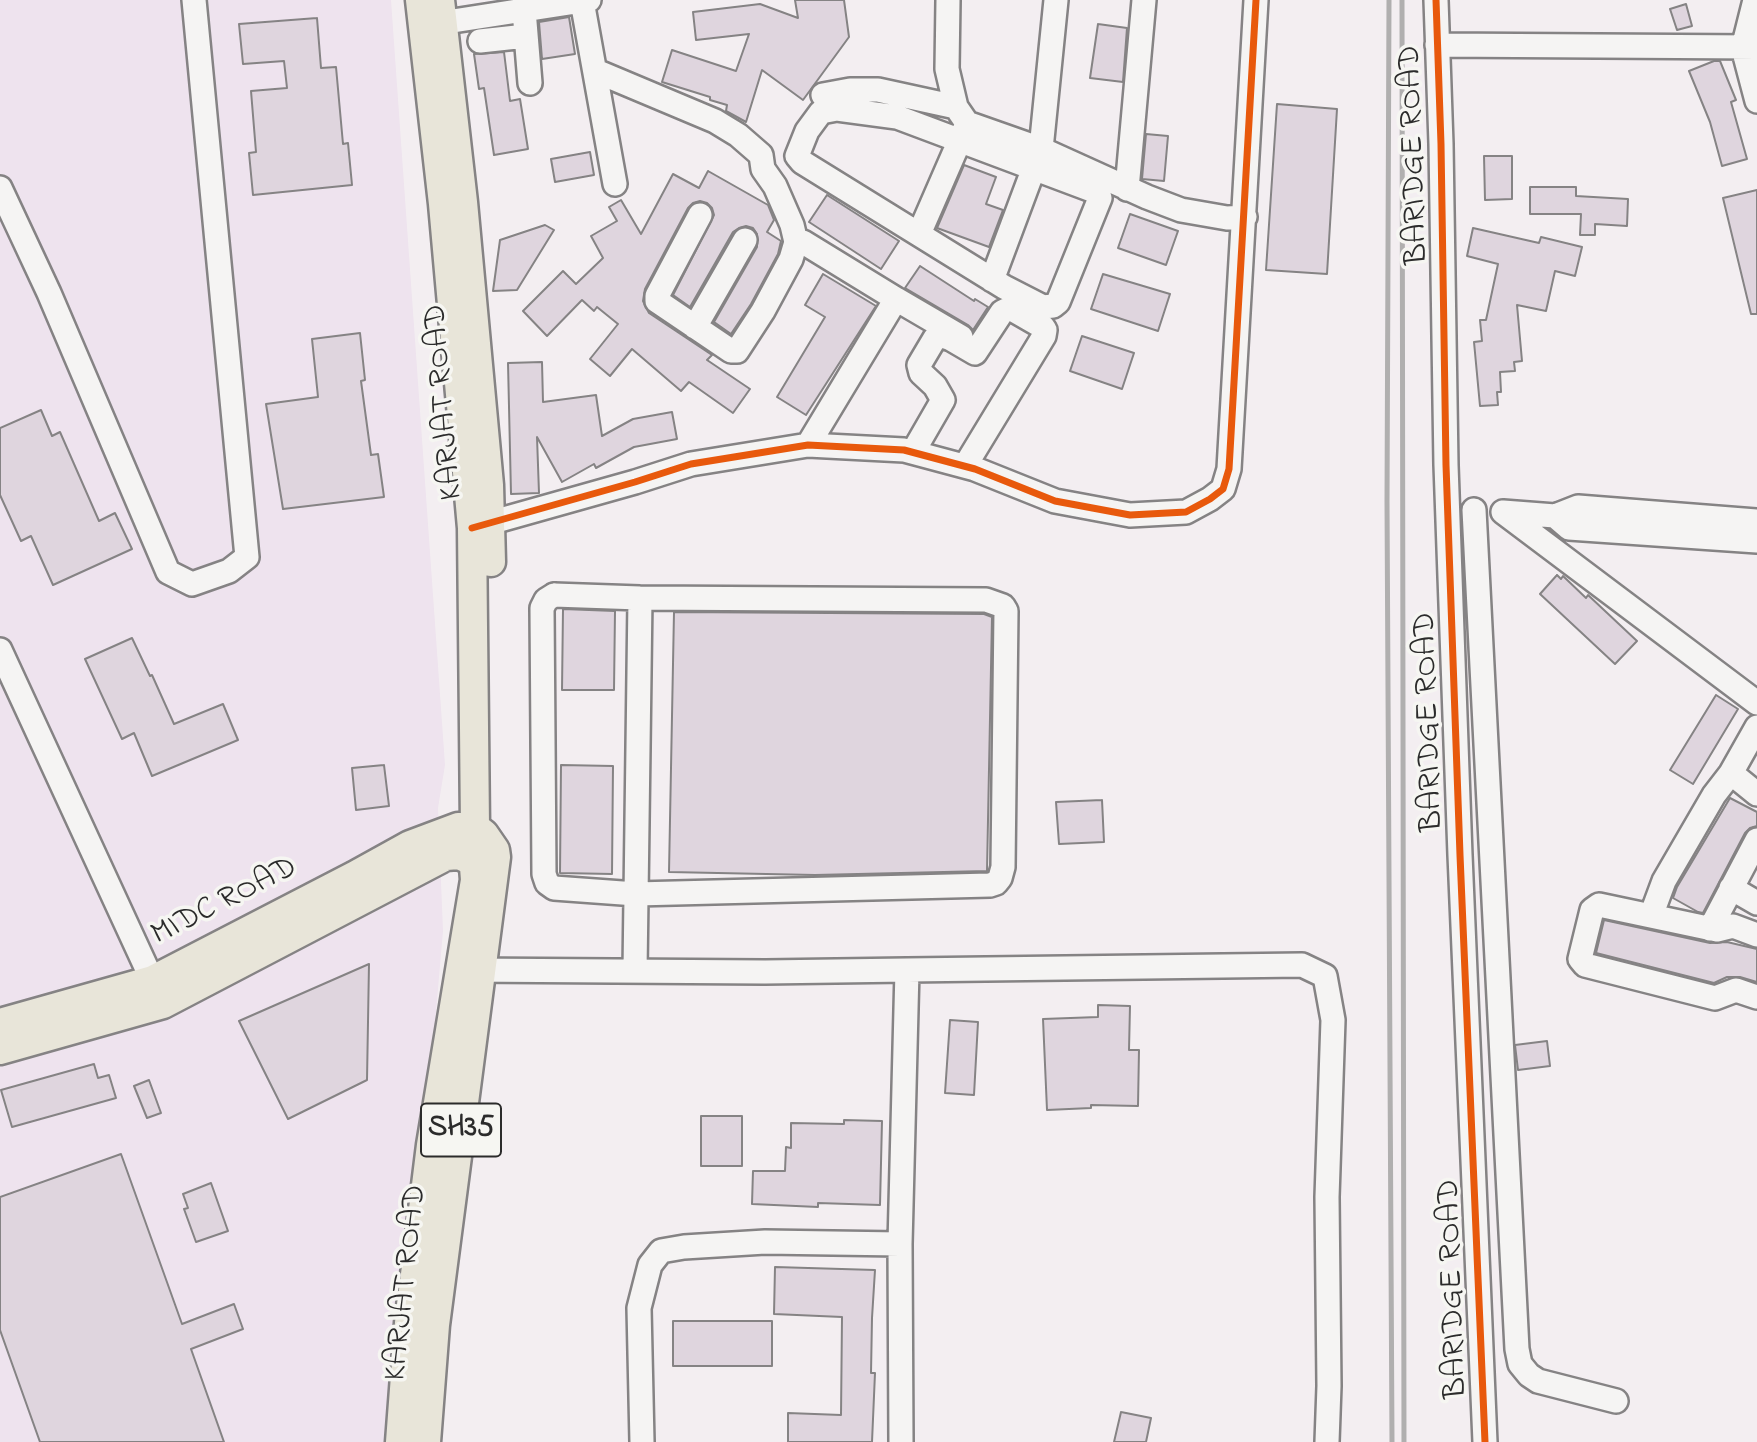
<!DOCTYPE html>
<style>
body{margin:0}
canvas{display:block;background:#f3eef1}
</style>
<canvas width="1757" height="1442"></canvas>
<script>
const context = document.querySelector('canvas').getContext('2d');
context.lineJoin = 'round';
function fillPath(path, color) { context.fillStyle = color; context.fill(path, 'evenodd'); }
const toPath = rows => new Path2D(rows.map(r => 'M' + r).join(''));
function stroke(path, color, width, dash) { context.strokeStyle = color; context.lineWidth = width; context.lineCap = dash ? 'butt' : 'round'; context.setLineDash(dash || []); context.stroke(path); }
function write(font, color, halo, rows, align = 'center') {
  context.font = font + ' "Indie Flower",sans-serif'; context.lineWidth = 7; context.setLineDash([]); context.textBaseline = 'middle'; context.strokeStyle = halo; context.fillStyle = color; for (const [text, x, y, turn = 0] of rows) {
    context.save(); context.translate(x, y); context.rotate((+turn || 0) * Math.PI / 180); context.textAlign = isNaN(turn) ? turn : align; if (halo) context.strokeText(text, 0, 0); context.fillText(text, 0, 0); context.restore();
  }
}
const built = toPath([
 [0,0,391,0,445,765,438,808,443,931,414,1265,391,1442,0,1442]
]);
const building = toPath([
 [795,0,844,0,849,37,803,100,762,70,746,122,726,111,727,105,710,100,710,97,662,82,672,50,736,71,749,34,696,40,693,12,760,4,798,18,795,0],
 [1686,4,1692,26,1677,30,1670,9,1686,4],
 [569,17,575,54,542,59,539,22,569,17],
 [317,18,321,68,336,67,343,144,348,143,352,185,253,195,249,153,256,152,251,91,287,88,284,61,243,64,239,24,317,18],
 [1098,24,1127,28,1123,82,1090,78,1098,24],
 [504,52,510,101,520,99,528,149,494,155,484,88,479,89,474,54,504,52],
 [1714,61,1720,61,1736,100,1731,102,1747,159,1722,166,1710,122,1689,71,1714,61],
 [1277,104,1337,109,1327,274,1266,270,1277,104],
 [1146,134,1168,136,1164,181,1142,179,1146,134],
 [590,152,594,175,555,182,551,159,590,152],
 [1484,156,1512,156,1512,199,1485,200,1484,156],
 [964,165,996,177,986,204,1003,210,989,247,937,228,964,165],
 [708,171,768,205,774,220,767,232,781,241,778,254,751,304,731,334,714,322,757,247,757,234,753,228,746,226,739,228,733,232,690,307,673,295,714,215,712,208,707,203,700,201,693,203,688,208,645,289,643,301,649,313,712,355,707,360,750,389,733,413,689,382,681,391,632,349,610,376,590,359,618,324,597,307,594,311,582,300,547,336,523,311,563,271,576,284,603,258,591,236,617,221,609,207,621,200,641,234,673,174,699,188,708,171],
 [1530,187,1576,187,1576,196,1628,199,1627,226,1595,224,1595,235,1580,235,1581,214,1530,214,1530,187],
 [1757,190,1757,314,1751,314,1723,198,1757,190],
 [827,195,899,241,881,269,809,222,827,195],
 [1130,214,1178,231,1166,265,1118,248,1130,214],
 [545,225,554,230,517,290,493,291,500,240,545,225],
 [1473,228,1539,243,1541,237,1582,247,1575,276,1555,271,1546,311,1517,305,1522,361,1514,362,1515,371,1500,372,1501,392,1497,392,1498,405,1480,406,1474,342,1482,341,1480,320,1486,320,1498,264,1467,256,1473,228],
 [920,266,974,301,975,299,988,307,973,330,968,325,905,288,920,266],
 [823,274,876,306,806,415,777,397,825,317,805,305,823,274],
 [1103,274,1170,294,1158,331,1091,309,1103,274],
 [360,333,365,380,361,381,371,455,378,454,384,497,283,509,266,404,318,397,312,339,360,333],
 [1082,336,1134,353,1122,389,1070,371,1082,336],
 [542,362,543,402,596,395,602,436,633,419,672,412,677,439,634,447,596,468,594,464,562,482,537,437,539,493,511,494,508,363,542,362],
 [41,410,52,436,60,432,99,521,115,513,132,549,53,585,31,536,21,541,0,495,0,428,41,410],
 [1557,575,1561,579,1563,576,1586,598,1588,595,1637,641,1615,664,1540,594,1557,575],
 [563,609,615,611,614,690,562,690,563,609],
 [674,612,984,614,992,617,987,871,815,875,669,872,674,612],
 [132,638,150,676,152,675,174,724,223,704,238,740,152,776,134,733,122,739,85,659,132,638],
 [1716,695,1738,709,1693,784,1670,770,1716,695],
 [384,765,389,806,356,810,352,768,384,765],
 [561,765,613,766,612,874,560,873,561,765],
 [1730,798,1757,812,1757,826,1750,828,1745,833,1703,913,1698,912,1673,898,1677,887,1730,798],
 [1102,800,1104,842,1059,844,1056,802,1102,800],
 [1604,920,1710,943,1727,942,1757,949,1757,982,1740,977,1727,977,1714,983,1596,953,1604,920],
 [369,964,367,1080,288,1119,239,1021,369,964],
 [1098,1005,1130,1006,1129,1050,1139,1050,1138,1106,1091,1105,1091,1108,1047,1110,1043,1019,1098,1017,1098,1005],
 [950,1020,978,1022,974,1095,945,1093,950,1020],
 [1547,1041,1550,1066,1518,1070,1515,1045,1547,1041],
 [94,1064,98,1078,109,1075,116,1098,12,1127,1,1090,94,1064],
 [149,1080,161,1113,147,1118,134,1086,149,1080],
 [701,1116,742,1116,742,1166,701,1166,701,1116],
 [844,1120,882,1121,880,1205,818,1203,818,1207,752,1204,753,1171,785,1171,786,1147,791,1148,791,1123,844,1124,844,1120],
 [121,1154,182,1324,234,1304,243,1329,191,1349,224,1442,40,1442,0,1330,0,1197,121,1154],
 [211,1183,228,1231,196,1242,184,1209,188,1208,183,1194,211,1183],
 [775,1267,875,1270,872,1318,871,1373,875,1373,872,1442,788,1442,788,1413,841,1415,842,1317,774,1314,775,1267],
 [673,1321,772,1321,772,1366,673,1366,673,1321],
 [1121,1412,1151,1418,1146,1442,1114,1442,1121,1412]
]);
const minor = toPath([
 [948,0,947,69,956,107,967,123,1041,149,1147,197,1181,210,1227,218,1245,217],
 [1436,0,1441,144,1446,465,1460,855,1485,1442],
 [1755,0,1743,48,1757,101],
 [582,1,615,184],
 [524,10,530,83],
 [427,25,589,0],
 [480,41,526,36],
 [1437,45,1757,47],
 [596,71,715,121,738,135,761,155,763,169,775,186,792,225,796,242,791,259,763,311,737,351,731,351,657,301,657,296,700,215],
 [823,95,850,90,878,90,956,107],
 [837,109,897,117,1097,192,1100,198,1058,302,1053,306,1043,307,1004,287,802,162,797,156,807,131,821,112,837,109],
 [0,188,49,293,168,572,192,584,229,571,247,557,194,0],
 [1127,189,1144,0],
 [919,234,966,126],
 [803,242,896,299],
 [992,280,1041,149,1056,0],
 [695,327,745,240],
 [808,445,896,299,961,337],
 [913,452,943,400,935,386,921,373,919,365,935,338,940,335,951,339,975,353,1002,312,1010,308,1043,327,1045,330,1044,336,965,466],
 [1474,510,1517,1349,1520,1364,1529,1375,1538,1381,1616,1401],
 [1503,512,1757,703],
 [1503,512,1555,516,1578,507,1757,521],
 [1555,516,1569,528,1757,541],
 [475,527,635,482,691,464,808,445,904,450,975,469,1055,501,1130,515,1186,512,1210,499,1223,489,1229,469,1256,0],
 [554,595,640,598,986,600,1003,606,1006,611,1003,867,1000,878,996,883,990,885,636,894,554,888,547,883,544,874,542,608,546,600,554,595],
 [0,650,159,995],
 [1757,727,1731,773,1757,794],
 [1731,888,1757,903],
 [1651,916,1664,881,1714,795,1731,773],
 [1710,929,1757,840],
 [1757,935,1733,926,1717,930,1599,905,1592,910,1580,959,1585,965,1715,998,1736,990,1757,997],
 [465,970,765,972,907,970,900,1244,901,1442],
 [907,970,1302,965,1325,976,1333,1020,1327,1197,1329,1386,1327,1442],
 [635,971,640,598],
 [642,1442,639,1308,650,1265,661,1251,684,1247,765,1242,900,1244]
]);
const major = toPath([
 [440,0,463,202,489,485,491,562],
 [0,1023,153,980,354,876,410,845,458,827,475,827,484,834,495,850,496,857,435,1325,426,1442],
 [0,1050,163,1004,446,856,459,855,470,860],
 [400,1442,409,1323,431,1145,475,880,474,867,470,860,475,827,472,528,443,204,420,0]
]);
const rail = toPath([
 [1389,0,1387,501,1392,1442],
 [1402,0,1404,1442]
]);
const cycleway = toPath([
 [1436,0,1441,144,1446,465,1460,855,1485,1442],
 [472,528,635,482,691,464,808,445,904,450,975,469,1055,501,1130,515,1186,512,1210,499,1223,489,1229,469,1256,0]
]);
const shields = [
 [461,1130,80]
];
const shieldNames = [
 ["SH35",461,1130]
];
const streetNames = [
 ["BARIDGE ROAD",1416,155,-92],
 ["KARJAT ROAD",446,402,-95],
 ["BARIDGE ROAD",1431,722,-92],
 ["MIDC ROAD",225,903,-27],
 ["KARJAT ROAD",408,1283,-84],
 ["BARIDGE ROAD",1455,1289,-92]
];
fillPath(built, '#eee3ee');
fillPath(building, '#dfd5de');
stroke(building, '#858384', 2);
stroke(minor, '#858384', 28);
stroke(major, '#858384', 33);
stroke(minor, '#f5f4f3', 23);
stroke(major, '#e8e5d9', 28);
stroke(rail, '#b0afaf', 5);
stroke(cycleway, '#e8590c', 7);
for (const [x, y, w] of shields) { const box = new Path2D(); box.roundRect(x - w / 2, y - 26.5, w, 53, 5); context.fillStyle = '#f6f6f2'; context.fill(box); stroke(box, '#2b2b2b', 2); }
write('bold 30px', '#2b2b2b', null, shieldNames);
write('32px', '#2b2b2b', '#f6f6f2', streetNames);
</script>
